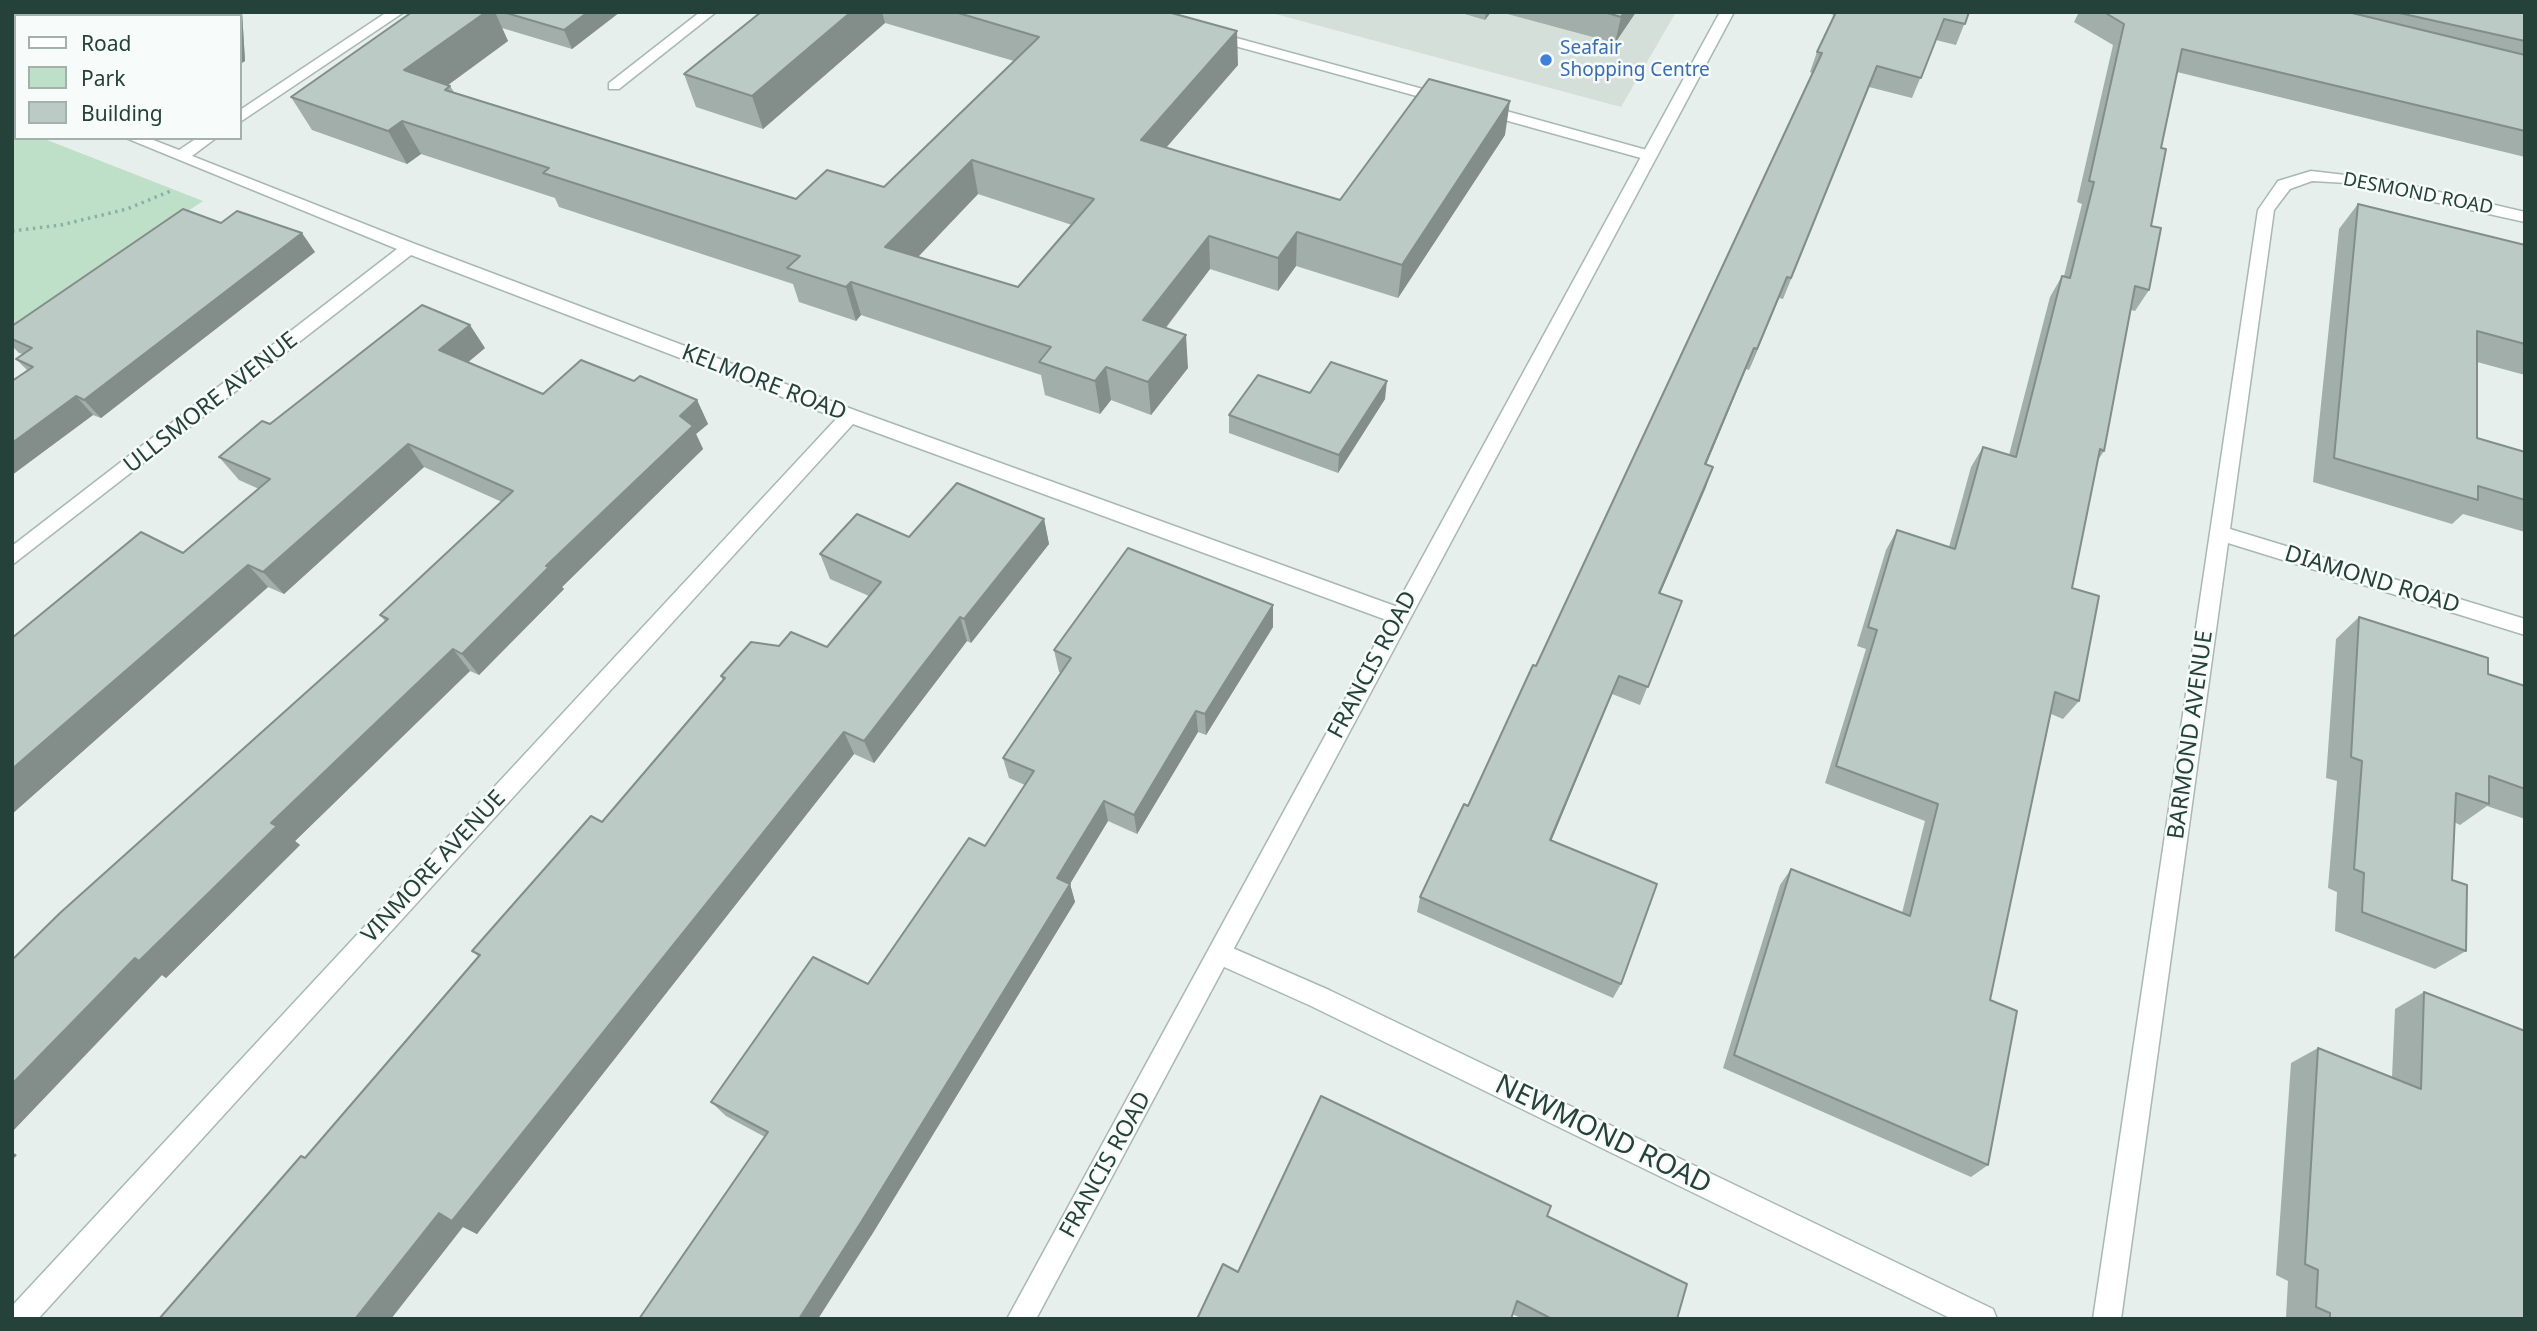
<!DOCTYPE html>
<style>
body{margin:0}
#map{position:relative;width:2537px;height:1331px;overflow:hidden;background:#e6efeb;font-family:"Noto Sans",sans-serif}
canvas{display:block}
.frame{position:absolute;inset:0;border:14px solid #24423a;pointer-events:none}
.legend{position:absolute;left:14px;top:14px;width:228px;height:126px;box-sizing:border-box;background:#f7fbf9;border:2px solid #a3b1ad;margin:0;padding:9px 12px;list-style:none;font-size:21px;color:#24423a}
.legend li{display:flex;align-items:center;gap:14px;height:35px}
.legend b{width:35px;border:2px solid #a3b1ad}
</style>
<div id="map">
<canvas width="2537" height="1331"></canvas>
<div class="frame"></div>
<ul class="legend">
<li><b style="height:9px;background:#fff"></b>Road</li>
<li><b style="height:19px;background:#bfe0c8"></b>Park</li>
<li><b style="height:19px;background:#bbcac4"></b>Building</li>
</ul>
</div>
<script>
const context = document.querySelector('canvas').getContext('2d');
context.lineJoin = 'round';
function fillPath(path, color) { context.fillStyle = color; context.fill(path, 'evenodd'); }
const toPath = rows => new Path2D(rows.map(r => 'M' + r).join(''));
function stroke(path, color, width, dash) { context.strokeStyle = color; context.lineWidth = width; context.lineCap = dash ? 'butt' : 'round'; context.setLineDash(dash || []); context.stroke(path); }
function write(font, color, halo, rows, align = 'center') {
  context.font = font + ' "Noto Sans",sans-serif'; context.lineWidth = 5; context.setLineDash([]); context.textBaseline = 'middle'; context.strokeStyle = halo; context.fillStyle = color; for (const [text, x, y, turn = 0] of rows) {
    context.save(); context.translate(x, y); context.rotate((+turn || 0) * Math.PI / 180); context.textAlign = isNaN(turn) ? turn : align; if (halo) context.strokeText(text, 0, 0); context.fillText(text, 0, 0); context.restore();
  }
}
const built = toPath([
 [1268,12,1676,12,1621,107]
]);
const green = toPath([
 [12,127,16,128,16,138,42,138,203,201,12,330]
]);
const path = toPath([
 [12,231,61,225,127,209,173,190]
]);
const service = toPath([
 [700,12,716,12,619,89,609,89,609,83,700,12],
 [1211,31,1452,97,1455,100,1447,105,1442,103,1206,38,1204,35,1211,31],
 [1481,104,1654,152,1656,155,1648,160,1476,112,1473,109,1481,104]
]);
const minor = toPath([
 [387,12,404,12,240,122,240,110,387,12],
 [12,88,16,88,16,98,12,98,12,88],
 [126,138,148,138,179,150,197,138,216,138,192,156,415,244,857,411,1406,610,1409,616,1406,622,1399,624,1392,622,853,424,38,1319,12,1319,12,1306,837,418,411,255,12,565,12,546,397,249,126,138],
 [2311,171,2388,180,2525,212,2525,222,2348,183,2312,181,2290,189,2274,210,2230,529,2525,619,2525,635,2228,543,2121,1319,2093,1319,2258,210,2278,181,2311,171],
 [1221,943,1329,990,1993,1309,1997,1319,1952,1319,1311,1006,1213,962,1209,954,1213,946,1221,943]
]);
const tertiary = toPath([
 [1720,12,1734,12,1036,1319,1007,1319,1720,12]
]);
const wall = toPath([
 [12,12,242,12,245,61,240,64,240,16,16,16,16,22,12,17],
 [412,12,620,12,572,49,502,28,508,41,448,85,450,86,454,92,796,199,884,187,1014,61,885,23,763,129,696,107,684,74,761,12,1168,12,1238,65,1166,148,1340,200,1505,135,1398,298,1296,266,1278,291,1210,269,1166,328,1188,368,1151,415,1111,400,1100,414,1045,395,1041,375,861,315,856,321,799,302,793,284,559,207,555,198,421,154,407,164,312,130,291,97],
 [978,194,1072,225,1018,287,918,257],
 [1458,12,1491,12,1485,20],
 [1500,12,1636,12,1615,43],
 [1827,12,1969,12,1956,45,1936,40,1912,98,1869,87,1783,299,1779,298,1749,370,1746,369,1706,465,1706,487,1660,594,1682,601,1640,705,1612,694,1551,840,1621,984,1613,998,1417,912,1420,897,1468,806,1536,666,1812,73,1810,72,1817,52,1834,15,1827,13],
 [2079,12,2525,12,2525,157,2177,72,2161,148,2151,226,2149,290,2135,311,2131,310,2104,451,2098,460,2072,588,2079,701,2063,719,2051,714,1990,1000,1988,1165,1971,1177,1723,1068,1780,885,1791,869,1902,913,1925,821,1825,783,1866,649,1857,646,1886,550,1897,530,1949,547,1971,467,1983,447,2009,455,2050,297,2062,276,2064,276,2082,204,2077,202,2113,45,2074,22],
 [2358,204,2525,245,2525,375,2477,362,2477,438,2525,452,2525,532,2463,514,2452,524,2313,482,2339,229],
 [221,223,315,252,101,418,93,415,12,475,12,381,27,370,16,359,23,354,19,353,12,346,12,326],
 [485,348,468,362,543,394,634,381,697,400,708,424,696,434,703,449,562,587,564,589,479,675,470,671,295,841,300,845,166,978,162,975,385,621,380,615,502,502,424,467,284,594,268,587,12,814,12,638,183,553,259,489,239,480,219,457,270,424],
 [1310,393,1385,399,1338,473,1229,433,1229,415],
 [1044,519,1049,544,971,643,967,641,874,763,854,754,477,1234,463,1227,305,1158,478,956,472,951,602,822,723,681,721,676,779,646,827,647,869,596,830,579,820,554,909,537],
 [1273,605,1273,627,1206,735,1198,732,1137,834,1108,821,1070,884,1075,902,871,1236,765,1137,726,1116,711,1102,868,984,985,846,1025,785,1009,778,1003,758,1061,673,1059,672,1054,650],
 [2359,617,2488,674,2525,686,2525,819,2487,806,2460,825,2454,822,2452,880,2466,951,2435,969,2335,931,2337,892,2328,888,2337,781,2326,778,2336,639],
 [2424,992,2525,1319,2290,1319,2286,1317,2288,1281,2276,1275,2291,1063,2318,1048,2392,1077,2395,1009],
 [1547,1216,1677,1319,1523,1319,1512,1314,1238,1272]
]);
const shadedWall = toPath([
 [232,12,242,12,245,61,240,64,240,16,232,16],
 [486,12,495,12,508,41,422,104,404,70],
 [588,12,620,12,572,49,564,30],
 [851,12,882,12,885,23,763,129,752,96],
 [1486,12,1491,12,1485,20],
 [1624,12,1636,12,1615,43,1621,17],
 [1237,31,1238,65,1143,174,1141,140],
 [1510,101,1505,135,1398,298,1402,265],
 [402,121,421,154,407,164,388,131],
 [972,160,978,194,895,281,885,247],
 [1297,232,1296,266,1278,291,1278,258],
 [302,233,315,252,101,418,84,400],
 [1209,236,1210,269,1146,353,1143,320],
 [1787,277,1779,298,1749,370,1757,349],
 [851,282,861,315,856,321,846,287],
 [470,325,485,348,454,374,439,350],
 [1186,335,1188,368,1151,415,1148,382],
 [1754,348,1746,369,1698,484,1705,464],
 [1106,367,1111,400,1100,414,1095,381],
 [1387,381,1385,399,1338,473,1339,455],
 [76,396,93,415,12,475,12,443],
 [697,400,708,424,696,434,703,449,562,587,564,589,479,675,462,654,546,566,680,416],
 [408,444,424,467,284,594,263,572],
 [1713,467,1706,487,1652,612,1659,593],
 [1044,519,1049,544,971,643,964,619],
 [248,565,268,587,12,814,12,769],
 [1273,605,1273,627,1206,735,1205,714],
 [960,617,967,641,874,763,864,741],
 [453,649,470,671,295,841,300,845,166,978,162,975,12,1132,12,1084,135,958,271,823],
 [1619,676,1612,694,1545,856,1550,840],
 [1196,711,1198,732,1137,834,1134,815],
 [844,732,854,754,477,1234,463,1227,391,1319,355,1319,439,1213],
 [1104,801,1108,821,1065,892,1070,884,1075,902,871,1236,818,1319,799,1319,1057,878],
 [12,1152,17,1155,12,1160]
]);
const building = toPath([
 [17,12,232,12,232,16,27,16,17,12],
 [412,12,486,12,404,70,450,86,445,90,796,199,827,170,884,187,1039,37,955,12,1168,12,1237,31,1141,140,1340,200,1429,79,1510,101,1402,265,1297,232,1278,258,1209,236,1143,320,1186,335,1148,382,1106,367,1095,381,1039,362,1051,347,851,282,846,287,787,268,800,256,543,173,549,168,402,121,388,131,291,97,412,12],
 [972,160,1094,199,1018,287,885,247,972,160],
 [503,12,588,12,564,30,503,12],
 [761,12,851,12,752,96,684,74,761,12],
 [1604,12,1624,12,1621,17,1604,12],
 [1836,12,1969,12,1965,24,1944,19,1921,78,1877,66,1791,278,1787,277,1757,349,1754,348,1705,464,1713,467,1659,593,1682,601,1648,687,1619,676,1550,840,1657,884,1621,984,1420,897,1464,804,1468,806,1533,665,1536,666,1822,53,1817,52,1836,12],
 [2104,12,2348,12,2525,55,2525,131,2182,49,2161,148,2166,149,2151,226,2161,228,2149,290,2135,286,2104,451,2100,449,2072,588,2099,596,2079,701,2055,692,1990,1000,2017,1011,1988,1165,1734,1055,1791,869,1910,916,1938,804,1836,766,1877,630,1868,627,1897,530,1955,549,1983,447,2016,457,2062,276,2070,278,2094,182,2089,181,2124,24,2104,12],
 [2395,12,2525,12,2525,41,2395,12],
 [2358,204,2525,245,2525,344,2477,331,2477,438,2525,452,2525,500,2478,486,2478,500,2334,458,2358,204],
 [183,209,221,223,237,211,302,233,84,400,76,396,12,443,12,381,33,367,16,359,32,348,12,339,12,326,183,209],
 [422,305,470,325,439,350,543,394,581,360,634,381,640,376,697,400,680,416,693,426,546,566,549,567,462,654,453,649,271,823,277,826,139,961,135,958,12,1084,12,960,60,913,388,619,380,615,513,491,408,444,263,572,248,565,12,769,12,638,141,532,183,553,270,479,219,457,262,421,270,424,422,305],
 [1331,362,1387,381,1339,455,1229,415,1258,375,1310,393,1331,362],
 [957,483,1044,519,964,619,960,617,864,741,844,732,452,1221,439,1213,355,1319,159,1319,301,1156,305,1158,480,955,472,951,591,816,602,822,725,678,721,676,751,642,779,646,791,632,827,647,881,582,820,554,857,514,909,537,957,483],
 [1128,548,1273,605,1205,714,1196,711,1134,815,1104,801,1057,878,1070,884,860,1224,799,1319,639,1319,768,1132,711,1102,813,957,868,984,969,838,985,846,1034,771,1003,758,1071,658,1054,650,1128,548],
 [2359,617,2488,658,2488,674,2525,686,2525,789,2489,776,2489,804,2456,793,2452,880,2467,885,2466,951,2362,912,2364,873,2354,869,2362,761,2351,757,2359,617],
 [2424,992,2525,1031,2525,1319,2330,1319,2330,1313,2316,1307,2318,1270,2305,1264,2318,1048,2421,1089,2424,992],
 [1321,1096,1551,1206,1547,1216,1687,1284,1677,1319,1552,1319,1517,1301,1511,1319,1197,1319,1223,1264,1238,1272,1321,1096]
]);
const markers = [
 [1546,60,7,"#3f7fe0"]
];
const farShopnames = [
 ["Seafair",1560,49],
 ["Shopping Centre",1560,71]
];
const farStreetnames = [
 ["DESMOND ROAD",2418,194,11]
];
const streetNames = [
 ["KELMORE ROAD",764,383,21],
 ["ULLSMORE AVENUE",211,403,-38],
 ["DIAMOND ROAD",2372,580,17],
 ["FRANCIS ROAD",1373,665,-62],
 ["BARMOND AVENUE",2191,735,-82],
 ["VINMORE AVENUE",434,867,-47],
 ["FRANCIS ROAD",1106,1165,-61]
];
const nearStreetnames = [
 ["NEWMOND ROAD",1603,1135,26]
];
fillPath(built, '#d4dfda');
fillPath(green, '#bfe0c8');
stroke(service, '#a8b8b2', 3);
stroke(minor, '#a8b8b2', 3);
stroke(tertiary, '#a8b8b2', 3);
stroke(path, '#86b3a5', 3.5, [2.5, 4.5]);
fillPath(service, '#fff');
fillPath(minor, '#fff');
fillPath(tertiary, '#fff');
fillPath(wall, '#a1aea9');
fillPath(shadedWall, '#838d89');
fillPath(building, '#bbcac4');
stroke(building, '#838d89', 2);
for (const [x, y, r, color] of markers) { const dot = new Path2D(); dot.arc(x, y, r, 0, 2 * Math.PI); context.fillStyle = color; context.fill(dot); stroke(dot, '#f7fbf9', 2.5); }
write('19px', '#366cbe', '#f7fbf9', farShopnames, 'left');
write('19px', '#24423a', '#f7fbf9', farStreetnames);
write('23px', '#24423a', '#f7fbf9', streetNames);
write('28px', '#24423a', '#f7fbf9', nearStreetnames);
</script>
